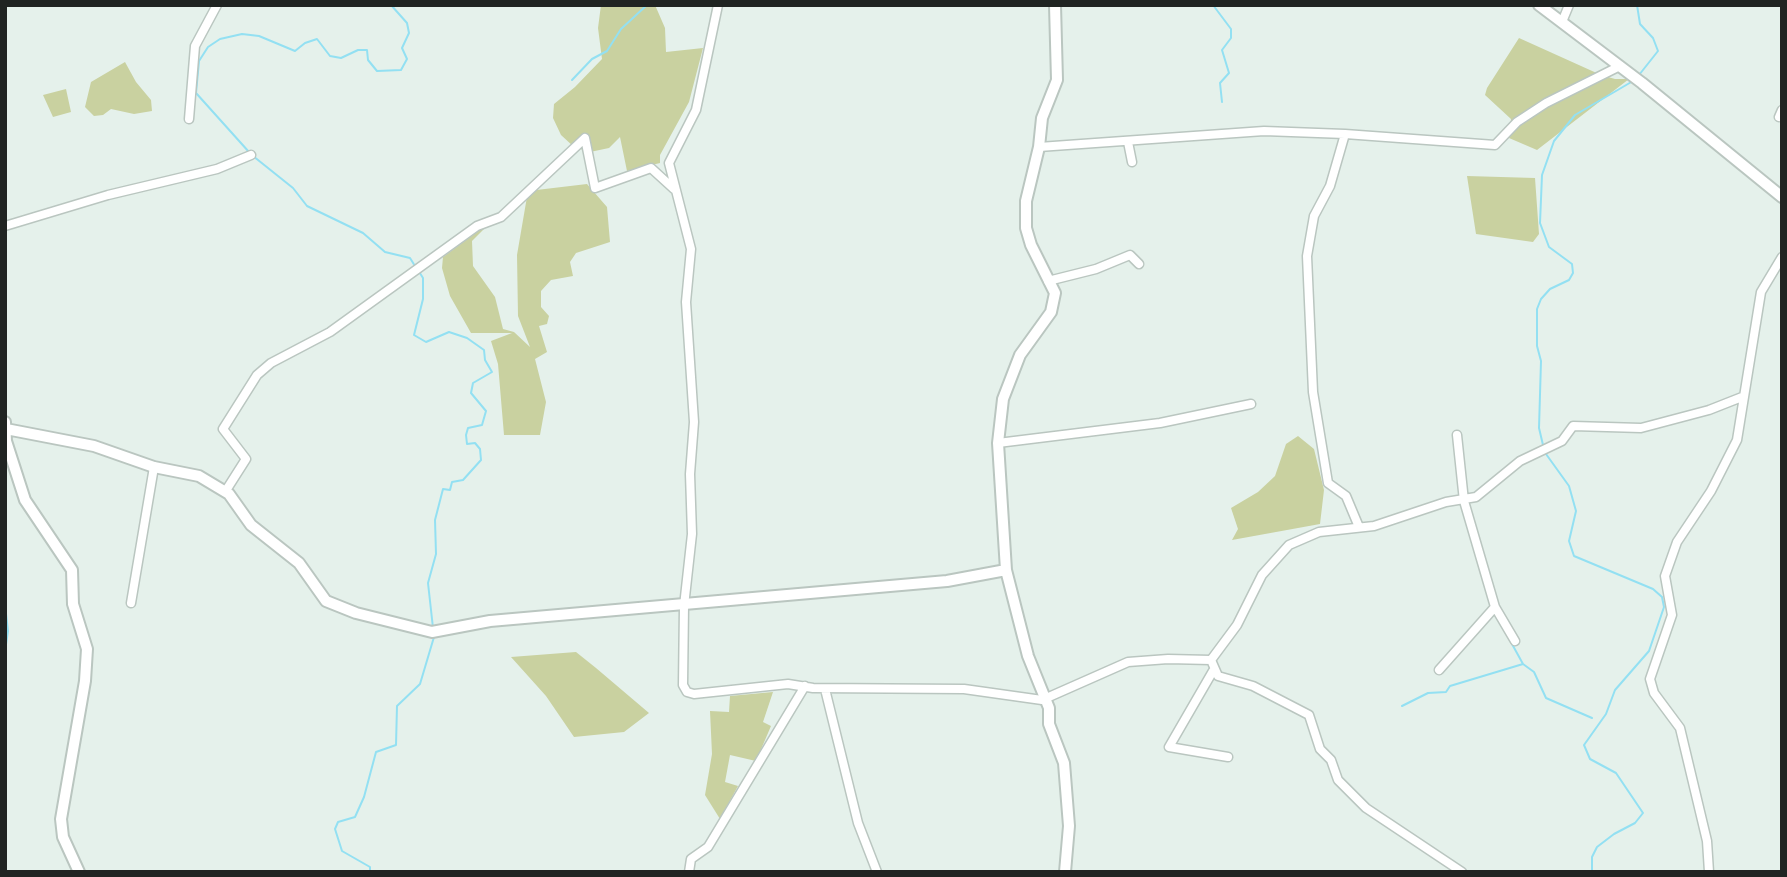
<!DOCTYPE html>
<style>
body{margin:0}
#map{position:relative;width:1787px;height:877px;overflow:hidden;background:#e5f1eb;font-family:Quicksand,sans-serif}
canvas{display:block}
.frame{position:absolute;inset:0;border:7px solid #202422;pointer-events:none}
</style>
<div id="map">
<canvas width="1787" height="877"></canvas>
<div class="frame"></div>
</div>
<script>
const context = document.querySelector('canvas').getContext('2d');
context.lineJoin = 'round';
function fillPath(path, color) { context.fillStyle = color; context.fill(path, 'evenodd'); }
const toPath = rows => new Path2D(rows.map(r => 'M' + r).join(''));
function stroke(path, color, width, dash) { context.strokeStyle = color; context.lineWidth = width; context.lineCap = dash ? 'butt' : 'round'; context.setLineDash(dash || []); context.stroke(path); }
const green = toPath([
 [601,5,655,5,665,28,666,52,703,48,689,102,660,155,660,163,627,171,620,137,609,148,590,152,574,147,561,135,553,118,554,104,575,87,602,59,598,28],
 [1519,38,1601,75,1615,79,1629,79,1537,150,1509,138,1511,119,1485,95,1487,88],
 [125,62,136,82,151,100,152,111,134,114,111,109,103,115,94,116,85,107,91,82],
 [66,89,71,112,53,117,43,95],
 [1467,176,1535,178,1539,234,1533,242,1476,234],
 [587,184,607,207,610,242,576,253,570,262,573,276,551,280,541,291,541,307,549,316,547,324,539,326,547,352,535,359,546,402,540,435,504,435,498,364,491,341,512,333,471,333,450,296,442,268,443,257,492,221,472,241,473,266,495,297,503,329,514,332,530,347,518,316,517,255,528,191],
 [1298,436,1314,449,1324,490,1320,524,1232,540,1238,529,1231,508,1258,492,1275,476,1286,444],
 [576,652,596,668,649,713,624,732,574,737,546,696,511,657],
 [773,692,763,722,771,726,756,761,730,755,725,782,738,786,720,819,705,795,712,754,710,711,729,712,730,696]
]);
const stream = toPath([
 [1213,5,1231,29,1231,38,1222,50,1229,73,1220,83,1222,102],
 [1637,5,1640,24,1653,38,1658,51,1639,75],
 [572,80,592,59,607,51,621,29,647,5],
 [249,152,196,93,199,61,208,47,220,39,242,34,259,36,295,51,305,43,317,39,330,56,341,58,358,50,367,50,368,60,377,71,401,70,407,59,402,48,409,33,407,23,391,5],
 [253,156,293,188,307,206,363,233,385,252,410,258,415,266],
 [418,270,423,278,423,299,414,335,426,342,449,332,467,338,484,350,485,360,492,372,473,383,471,393,486,411,482,425,468,428,466,435,467,444,475,443,480,449,481,460,463,480,452,482,450,490,443,489,435,520,436,554,428,583,433,628],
 [1543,445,1539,428,1541,361,1537,346,1537,309,1541,299,1550,289,1569,280,1573,273,1572,264,1549,247,1540,223,1542,175,1554,141,1575,115,1633,81],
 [1546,454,1569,486,1576,511,1569,541,1574,556,1653,589,1662,597,1664,607,1649,651,1615,690,1606,714,1584,745,1590,759,1616,773,1643,813,1635,823,1614,834,1597,847,1592,857,1592,872],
 [5,605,8,631,5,651],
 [1512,644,1523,664],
 [1402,706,1428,693,1446,692,1450,686,1523,664,1534,672,1546,698,1592,718],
 [370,872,370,867,342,851,335,829,338,822,355,817,364,797,376,752,396,745,397,706,420,684,434,637]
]);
const street = toPath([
 [718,5,696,110,669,163,691,249,686,302,694,422,690,474,692,534,684,606,683,685,687,692,694,694,788,684,813,688,964,689,1042,700,1128,662,1168,659,1211,660,1237,625,1262,575,1289,545,1319,532,1374,526,1446,502,1476,497,1520,461,1562,441,1573,426,1641,428,1709,410,1742,397],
 [1562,22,1569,5],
 [1779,117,1782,110],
 [189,119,195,46,217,5],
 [1345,134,1495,145,1517,122,1546,103,1620,66],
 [1128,142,1132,162],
 [1039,147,1264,131,1345,134,1330,186,1314,216,1307,256,1313,392,1328,483,1346,496,1359,527],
 [5,226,108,195,217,169,251,155],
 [1048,281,1096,269,1130,255,1139,264],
 [1457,435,1464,501,1495,607,1515,641],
 [998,443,1160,423,1251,404],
 [225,492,246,459,223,429,257,375,271,363,330,332,477,226,501,217,585,138,595,188,651,168,674,189],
 [131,603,154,467],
 [1211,660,1218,676,1253,686,1309,715,1320,749,1331,760,1338,780,1366,808,1462,872],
 [1439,670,1495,607],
 [1213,671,1169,747,1228,757],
 [825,689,858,823,877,872],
 [689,872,691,859,708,847,805,686],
 [1709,872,1707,841,1680,728,1654,693,1650,679,1672,615,1665,576,1677,542,1711,491,1737,440,1761,292,1782,257]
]);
const secondary = toPath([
 [1055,5,1057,80,1042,118,1039,147,1026,201,1026,228,1031,245,1055,293,1051,312,1020,355,1003,399,998,443,1006,570,1028,656,1049,708,1049,724,1064,763,1069,826,1065,872],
 [1539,5,1642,83,1782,197],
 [5,422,6,441,25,500,72,570,73,604,87,649,85,681,61,819,63,837,79,872],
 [6,429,94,446,154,467,199,476,229,494,251,525,299,563,326,601,356,613,432,632,490,621,947,581,1006,570]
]);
fillPath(green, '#c9d1a0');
stroke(stream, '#93e0f2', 2);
stroke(street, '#bac6c0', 11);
stroke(secondary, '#bac6c0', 14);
stroke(street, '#fff', 8);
stroke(secondary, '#fff', 10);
</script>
